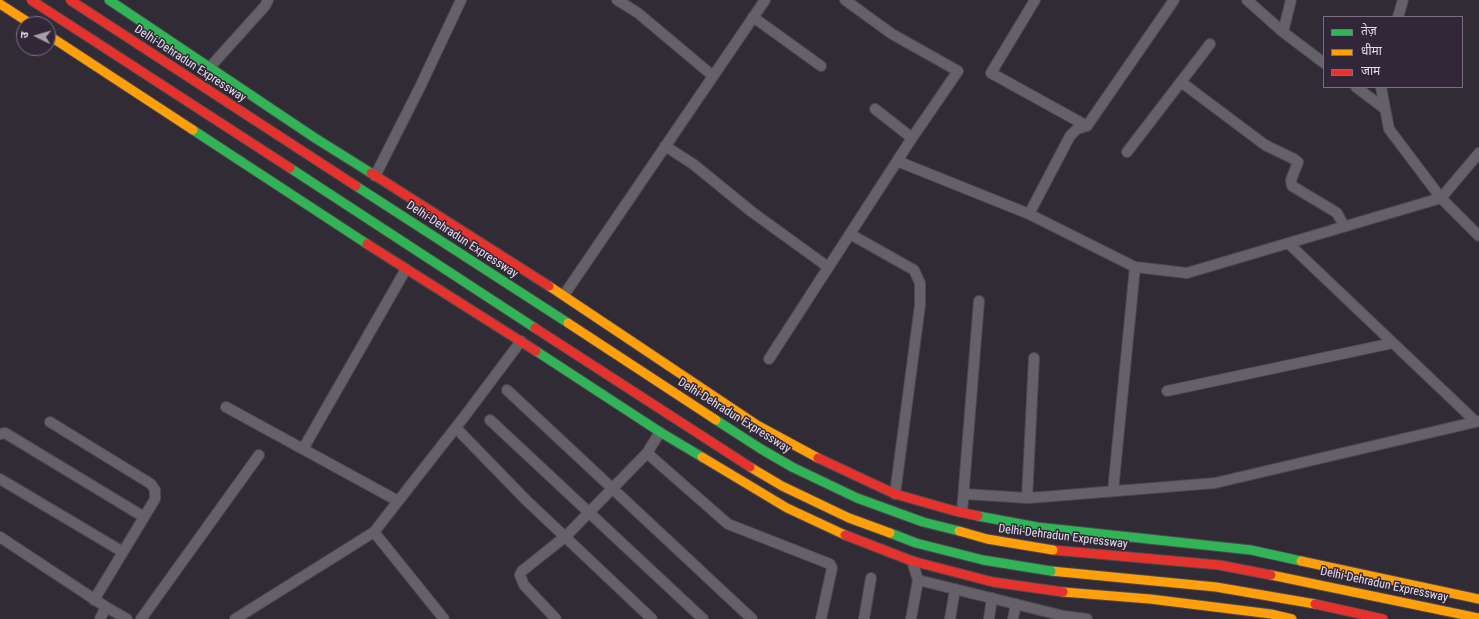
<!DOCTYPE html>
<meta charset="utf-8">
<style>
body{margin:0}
#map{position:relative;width:1479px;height:619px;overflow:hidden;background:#302b34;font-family:"Roboto Condensed","Noto Sans Devanagari",sans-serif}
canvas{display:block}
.legend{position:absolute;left:1323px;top:16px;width:140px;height:72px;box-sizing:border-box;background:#312738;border:1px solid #78707e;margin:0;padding:5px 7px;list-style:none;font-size:12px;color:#e3dde8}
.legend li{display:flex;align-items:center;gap:8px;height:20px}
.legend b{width:20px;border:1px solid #78707e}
.north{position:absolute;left:16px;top:16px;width:40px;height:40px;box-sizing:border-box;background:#312738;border:1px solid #78707e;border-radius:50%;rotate:275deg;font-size:11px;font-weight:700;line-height:16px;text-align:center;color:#e3dde8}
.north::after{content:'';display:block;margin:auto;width:14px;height:18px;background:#a49fa9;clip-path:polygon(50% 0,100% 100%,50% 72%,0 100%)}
</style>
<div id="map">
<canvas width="1479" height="619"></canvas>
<ul class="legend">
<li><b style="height:5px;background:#30b455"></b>तेज़</li>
<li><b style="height:5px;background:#ff9f0a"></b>धीमा</li>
<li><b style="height:5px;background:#e5322d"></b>जाम</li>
</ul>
<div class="north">उ</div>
</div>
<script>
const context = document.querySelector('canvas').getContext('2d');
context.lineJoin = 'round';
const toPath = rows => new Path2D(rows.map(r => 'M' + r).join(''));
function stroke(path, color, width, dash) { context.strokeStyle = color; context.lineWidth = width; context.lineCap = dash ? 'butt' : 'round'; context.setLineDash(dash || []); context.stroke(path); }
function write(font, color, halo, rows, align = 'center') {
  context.font = font + ' "Roboto Condensed",sans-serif'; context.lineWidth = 3; context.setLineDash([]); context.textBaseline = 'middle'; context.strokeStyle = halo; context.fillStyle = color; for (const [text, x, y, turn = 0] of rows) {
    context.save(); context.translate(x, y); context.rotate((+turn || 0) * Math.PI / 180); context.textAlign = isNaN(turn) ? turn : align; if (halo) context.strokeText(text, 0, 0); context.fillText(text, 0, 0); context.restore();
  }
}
const street = toPath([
 [617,0,638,13,713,76],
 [1035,0,991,73,1087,126],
 [1174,0,1087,126,1077,129,1070,136,1029,214,1135,267,1187,273,1441,198,1479,153],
 [1247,0,1283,32],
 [1291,0,1283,32,1324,63],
 [753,17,821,66],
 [1398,17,1403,0],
 [210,67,265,6,268,0],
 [1181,82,1265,145,1294,159,1298,162,1291,180,1292,186,1329,208,1337,213,1344,226],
 [1356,87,1385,109],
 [1381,87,1389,129,1441,198,1479,236],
 [875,109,912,138],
 [665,146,693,164,752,212,828,267],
 [1127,152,1210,44],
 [897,161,1029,214],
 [375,176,420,87,461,0],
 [850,234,914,270,920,283,920,305,895,494],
 [1288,243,1476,422],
 [564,295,765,0],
 [769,359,912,138,958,71,892,34,845,0],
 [507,390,752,619],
 [1167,391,1393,343],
 [226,407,398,501],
 [490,420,703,619],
 [50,422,151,484,155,490,155,499,94,600],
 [456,428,526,500,652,619],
 [0,434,5,433,144,517],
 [303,449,406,269],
 [647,453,728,524,830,564,832,568,821,619],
 [0,479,123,552],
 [1113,491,1135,267],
 [965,494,1027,498,1042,497,1215,483,1479,421],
 [1027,498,1034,358],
 [962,512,979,301],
 [374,532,444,619],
 [0,537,106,607,127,619],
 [918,580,1064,616,1087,619],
 [100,619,106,607],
 [141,619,259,455],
 [235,619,374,532,464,417,521,341],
 [556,619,524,585,520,575,522,571,566,536,647,453,660,432],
 [864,619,871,578],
 [911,619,918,580,912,561],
 [950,619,955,589],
 [989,619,992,598],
 [1013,619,1016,604]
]);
const fast = toPath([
 [109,0,315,138,371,173],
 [193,130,367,244],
 [536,351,660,432,702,457],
 [978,516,1037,527,1251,550,1301,561]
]);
const slow = toPath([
 [0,4,31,24],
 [48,35,193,130],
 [549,286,757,425,818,458],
 [702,457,787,508,845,535],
 [1301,561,1479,599],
 [1051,571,1216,587,1315,604],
 [1271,575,1479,618],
 [1063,592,1150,599,1271,614,1292,619]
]);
const jam = toPath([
 [371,173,549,286],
 [367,244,536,351],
 [818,458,895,494,955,511,978,516],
 [845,535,912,561,993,582,1063,592],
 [1053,550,1219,565,1271,575],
 [1315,604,1383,619]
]);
const fastBridge = toPath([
 [290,168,535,328],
 [356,186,568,323],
 [716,420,761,449,792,467,857,498,923,522,959,531],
 [890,533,916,543,983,560,1051,571]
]);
const slowBridge = toPath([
 [568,323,716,420],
 [750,467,782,486,849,518,890,533],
 [959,531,987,539,1053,550]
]);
const jamBridge = toPath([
 [31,0,290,168],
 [70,0,356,186],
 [535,328,750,467]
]);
const streetNames = [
 ["Delhi-Dehradun Expressway",190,64,33],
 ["Delhi-Dehradun Expressway",462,240,33],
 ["Delhi-Dehradun Expressway",734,416,32],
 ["Delhi-Dehradun Expressway",1063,537,7],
 ["Delhi-Dehradun Expressway",1384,585,12]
];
stroke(street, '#4d4951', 12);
stroke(fast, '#4d4951', 11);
stroke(slow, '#4d4951', 11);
stroke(jam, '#4d4951', 11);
stroke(street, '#656169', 10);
stroke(fast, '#30b455', 9);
stroke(slow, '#ff9f0a', 9);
stroke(jam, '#e5322d', 9);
stroke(fastBridge, '#4d4951', 11, []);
stroke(slowBridge, '#4d4951', 11, []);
stroke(jamBridge, '#4d4951', 11, []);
stroke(fastBridge, '#30b455', 9);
stroke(slowBridge, '#ff9f0a', 9);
stroke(jamBridge, '#e5322d', 9);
write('12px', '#e3dde8', '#312738', streetNames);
</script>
